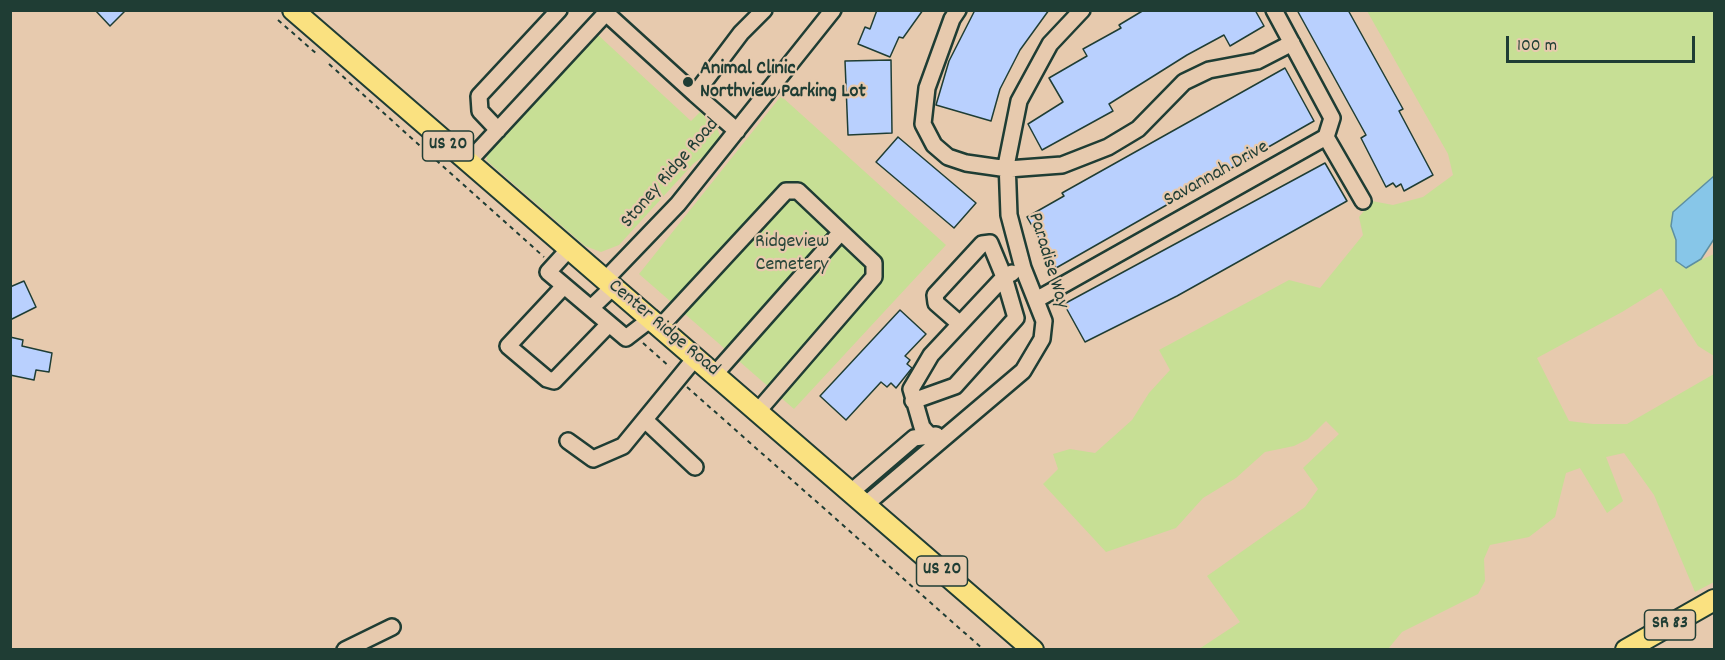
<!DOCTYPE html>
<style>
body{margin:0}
#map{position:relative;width:1725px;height:660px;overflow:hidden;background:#e7caae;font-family:Dekko,sans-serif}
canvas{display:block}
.frame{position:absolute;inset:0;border:12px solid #1f3d34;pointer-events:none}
.scale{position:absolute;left:1506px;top:36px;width:189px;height:27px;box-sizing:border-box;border:3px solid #1f3d34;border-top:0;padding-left:8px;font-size:18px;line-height:21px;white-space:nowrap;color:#1f3d34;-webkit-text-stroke:4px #e7caae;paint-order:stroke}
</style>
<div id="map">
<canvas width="1725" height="660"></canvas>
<div class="frame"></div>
<div class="scale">100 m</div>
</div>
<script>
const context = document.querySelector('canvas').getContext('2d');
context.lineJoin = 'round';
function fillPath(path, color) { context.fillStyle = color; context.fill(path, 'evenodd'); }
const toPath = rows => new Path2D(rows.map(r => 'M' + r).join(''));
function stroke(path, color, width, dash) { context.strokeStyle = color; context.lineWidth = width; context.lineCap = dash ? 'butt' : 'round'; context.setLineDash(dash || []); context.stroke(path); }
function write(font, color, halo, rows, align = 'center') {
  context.font = font + ' Dekko,sans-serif'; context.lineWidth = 4.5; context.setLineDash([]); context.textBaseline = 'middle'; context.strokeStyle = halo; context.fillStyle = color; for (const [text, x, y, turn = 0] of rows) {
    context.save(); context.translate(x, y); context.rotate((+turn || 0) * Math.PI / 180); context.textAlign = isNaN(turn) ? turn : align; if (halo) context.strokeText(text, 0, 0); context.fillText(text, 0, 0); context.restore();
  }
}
const green = toPath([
 [1367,11,1714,11,1714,176,1673,212,1671,226,1676,240,1676,261,1685,267,1714,254,1714,356,1698,346,1661,288,1622,312,1537,358,1569,421,1593,424,1627,424,1714,374,1714,582,1695,592,1654,495,1624,453,1606,457,1623,501,1607,513,1580,468,1566,473,1555,517,1529,537,1490,545,1484,559,1485,581,1478,594,1402,632,1388,649,1199,649,1240,622,1207,576,1305,507,1318,489,1303,468,1339,434,1326,421,1308,439,1294,446,1265,452,1236,478,1203,498,1176,528,1106,552,1043,484,1058,469,1053,454,1070,449,1095,453,1132,420,1149,393,1170,370,1159,350,1289,280,1320,288,1363,235,1359,217,1372,201,1393,205,1423,197,1453,175,1448,154],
 [597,34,691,121,700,112,717,127,721,140,716,147,693,164,619,245,601,252,585,246,487,161,486,152],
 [781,96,946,245,794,409,639,274]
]);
const water = toPath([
 [1714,176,1714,239,1701,259,1686,268,1676,261,1676,240,1671,226,1673,212,1714,176]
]);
const building = toPath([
 [95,10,126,10,110,26,95,10],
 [877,10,923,10,903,38,899,37,890,57,858,44,865,27,870,29,877,10],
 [975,10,1049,10,1020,50,1000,89,991,121,936,105,949,61,975,10],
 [1144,10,1255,10,1264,26,1230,46,1224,35,1187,55,1109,104,1113,111,1042,150,1028,124,1063,102,1049,78,1087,56,1083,49,1121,28,1119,25,1144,10],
 [1297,10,1348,10,1403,109,1399,111,1433,175,1404,191,1401,184,1396,187,1393,183,1386,187,1361,138,1366,135,1297,10],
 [891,60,892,133,848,135,845,61,891,60],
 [1285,68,1314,121,1056,268,1027,217,1064,196,1062,193,1285,68],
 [898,137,976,203,954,228,876,162,898,137],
 [1325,163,1347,201,1177,296,1085,342,1064,304,1325,163],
 [24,281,36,307,10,320,10,287,24,281],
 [900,310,926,334,905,356,910,360,907,364,912,368,896,388,891,383,887,387,881,382,846,420,820,396,900,310],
 [10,337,23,340,22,346,52,353,49,372,36,370,34,380,10,375,10,337]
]);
const path = toPath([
 [278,20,318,55],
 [329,64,544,257],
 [643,343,670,367],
 [687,387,984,650]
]);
const minor = toPath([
 [958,10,952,19,927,88,923,124,934,145,948,157,966,163,1008,169,1062,165,1108,147,1138,129,1184,82,1209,70,1257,61,1292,43],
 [498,130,480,111,479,96,559,10],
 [737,131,695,94,741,33,764,10],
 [1326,137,1363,201],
 [468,162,606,13,695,94],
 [569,249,548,272,626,338,652,318],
 [605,280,678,204,833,10],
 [564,286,508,346,547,379,554,381,609,324],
 [1036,300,1326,137,1332,118,1274,10],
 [591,308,613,287],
 [661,326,786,191,798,191,874,263,874,277,758,411],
 [715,374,841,232],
 [913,401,955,386,1016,318,1004,277,990,243,982,244,935,295,936,303,960,324],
 [645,420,695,467],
 [568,441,593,459,623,446,696,357],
 [937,444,922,427,911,389,931,355,1004,277,1012,273],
 [851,492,914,438,936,435],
 [865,505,1023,371,1042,339,1044,321,1023,268,1009,215,1007,161,1019,101,1050,44,1082,10],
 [345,650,392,627]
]);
const major = toPath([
 [293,10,1033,650],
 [1626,650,1714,600]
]);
const markers = [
 [688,82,6,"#1f3d34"]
];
const shields = [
 [448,146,51],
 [942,571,51],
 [1670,625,51]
];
const shieldNames = [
 ["US 20",448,146],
 ["US 20",942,571],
 ["SR 83",1670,625]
];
const poiNames = [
 ["Animal Clinic",700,70],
 ["Northview Parking Lot",700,93]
];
const streetNames = [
 ["Stoney Ridge Road",671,174,-49],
 ["Savannah Drive",1217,175,-29],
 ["Paradise Way",1047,261,73],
 ["Center Ridge Road",663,329,40]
];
const parkNames = [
 ["Ridgeview",792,243],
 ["Cemetery",792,266]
];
fillPath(green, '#c7df95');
fillPath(water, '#87c6e8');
stroke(water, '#5d8fa0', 1.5);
fillPath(building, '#b9d0fe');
stroke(building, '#1f3d34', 1.5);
stroke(minor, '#1f3d34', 20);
stroke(major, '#1f3d34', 24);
stroke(path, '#1f3d34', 2, [4.5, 4.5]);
stroke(minor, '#e7caae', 15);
stroke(major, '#fae180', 20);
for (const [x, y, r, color] of markers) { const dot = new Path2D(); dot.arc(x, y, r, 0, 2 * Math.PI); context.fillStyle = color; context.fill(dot); stroke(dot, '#e7caae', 2); }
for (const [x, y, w] of shields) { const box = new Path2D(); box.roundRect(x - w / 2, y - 15, w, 30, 4.5); context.fillStyle = '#e7caae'; context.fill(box); stroke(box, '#1f3d34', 1.5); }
write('bold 18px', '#1f3d34', null, shieldNames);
write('bold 20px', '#1f3d34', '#e7caae', poiNames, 'left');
write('20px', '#1f3d34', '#e7caae', streetNames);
write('20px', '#274539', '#e7caae', parkNames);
</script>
